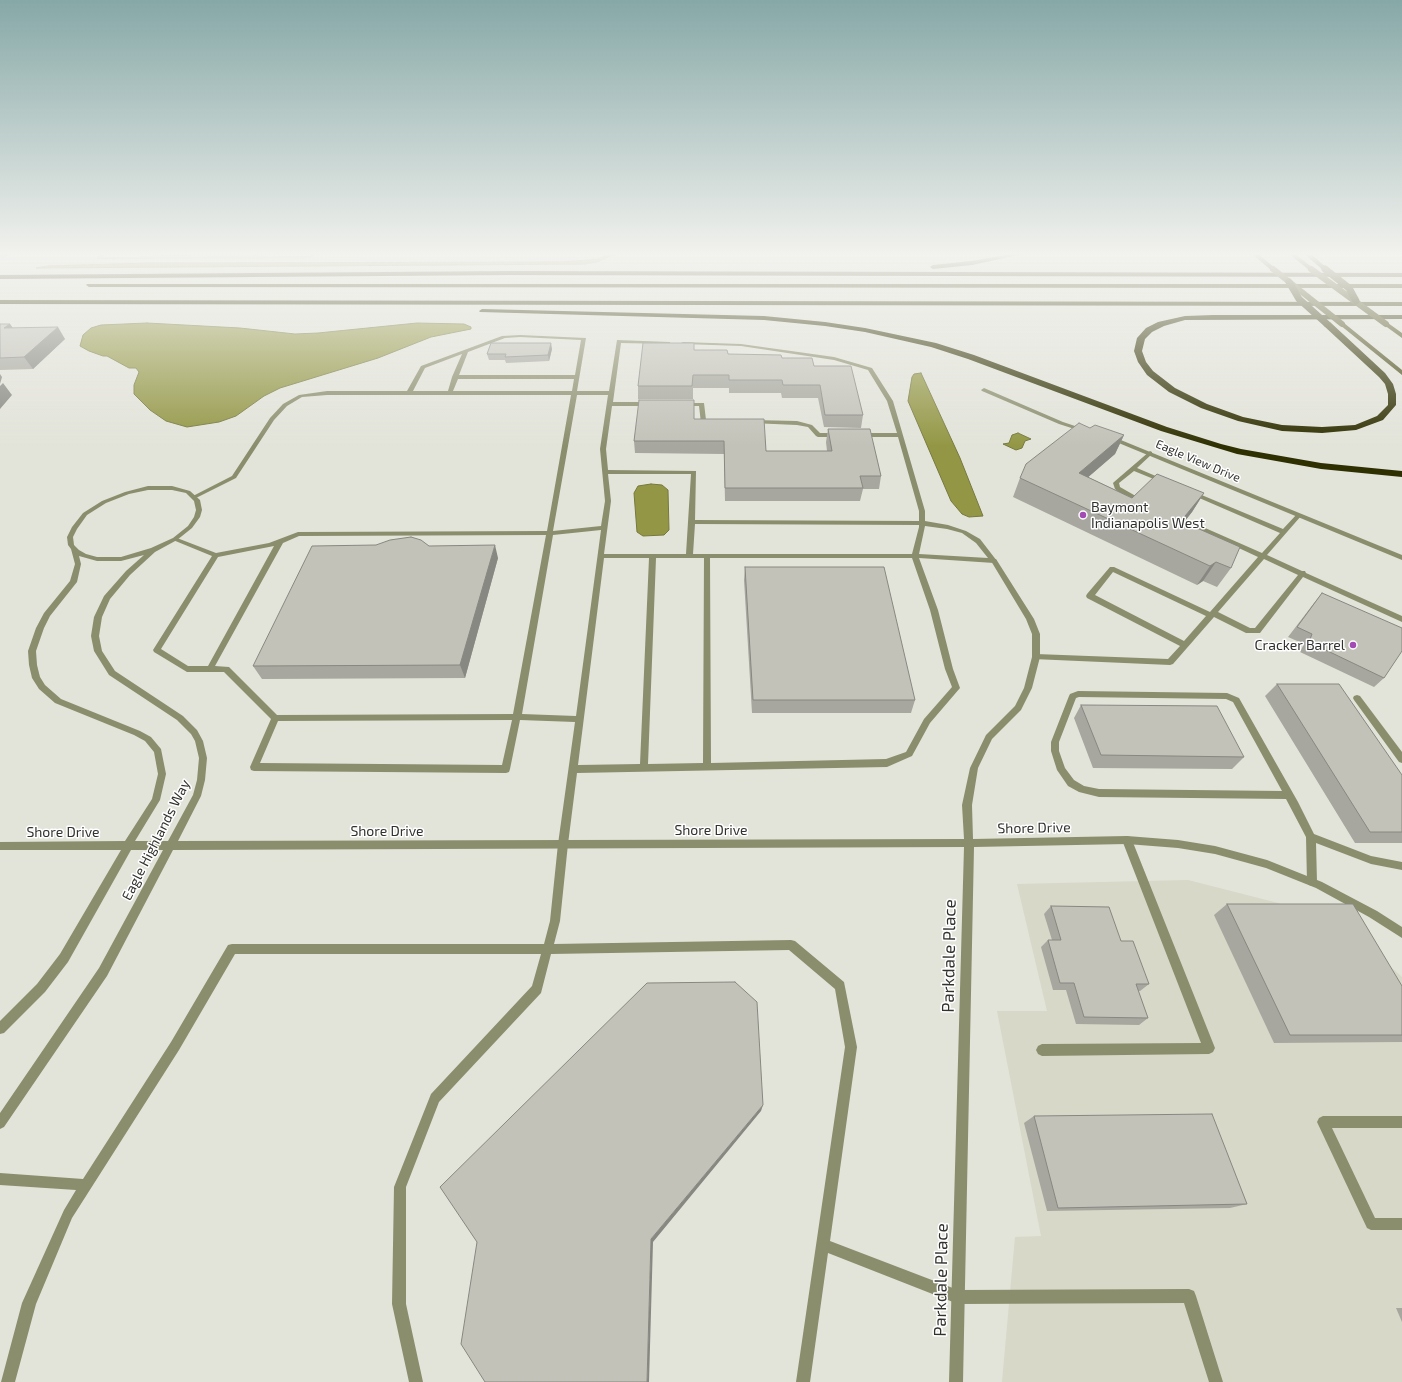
<!DOCTYPE html>
<style>
body{margin:0}
canvas{display:block;background:#e2e3d9}
</style>
<canvas width="1402" height="1382"></canvas>
<script>
const context = document.querySelector('canvas').getContext('2d');
context.lineJoin = 'round';
function fillPath(path, color) { context.fillStyle = color; context.fill(path, 'evenodd'); }
const toPath = rows => new Path2D(rows.map(r => 'M' + r).join(''));
function stroke(path, color, width, dash) { context.strokeStyle = color; context.lineWidth = width; context.lineCap = dash ? 'butt' : 'round'; context.setLineDash(dash || []); context.stroke(path); }
function write(font, color, halo, rows, align = 'center') {
  context.font = font + ' "Exo 2",sans-serif'; context.lineWidth = 3; context.setLineDash([]); context.textBaseline = 'middle'; context.strokeStyle = halo; context.fillStyle = color; for (const [text, x, y, turn = 0] of rows) {
    context.save(); context.translate(x, y); context.rotate((+turn || 0) * Math.PI / 180); context.textAlign = isNaN(turn) ? turn : align; if (halo) context.strokeText(text, 0, 0); context.fillText(text, 0, 0); context.restore();
  }
}
const built = toPath([
 [1188,880,1278,903,1382,959,1402,977,1402,1382,1002,1382,1015,1237,1041,1236,997,1011,1047,1011,1017,884]
]);
const water = toPath([
 [609,253,618,253,597,262,584,264,36,268,48,266,147,263,562,262,598,259,609,253],
 [147,323,240,328,295,334,318,333,417,323,464,324,471,327,471,329,431,337,378,358,280,388,264,396,236,416,219,422,187,427,166,421,150,410,134,394,134,385,139,372,136,368,129,368,107,356,103,356,89,351,80,346,83,335,91,328,101,325,147,323],
 [921,373,960,458,983,516,969,517,962,514,951,501,911,408,908,401,912,377,914,374,921,373],
 [1018,433,1031,439,1025,441,1022,448,1016,450,1003,444,1009,443,1012,435,1018,433],
 [651,484,662,485,668,490,669,530,664,535,643,536,637,532,634,493,638,486,651,484]
]);
const lane = toPath([
 [102,253,107,253,102,257,310,256,313,253,317,253,311,258,97,259,97,257,102,253],
 [462,253,551,253,549,254,463,255,461,254,462,253],
 [520,335,586,338,577,391,609,391,617,340,670,342,670,344,668,344,621,343,613,402,648,402,651,404,648,406,612,406,606,449,608,470,696,471,695,520,919,521,919,511,898,437,861,437,858,435,861,433,897,433,887,401,868,370,834,360,741,346,683,344,681,343,683,342,741,344,834,357,872,368,893,401,925,511,925,521,948,525,966,531,980,539,997,561,994,563,919,558,938,610,953,669,960,688,930,723,912,756,887,767,577,773,568,844,560,921,554,944,791,940,795,941,844,982,857,1047,830,1241,958,1290,1189,1289,1194,1291,1196,1296,1223,1382,1209,1382,1184,1303,958,1304,828,1253,810,1382,796,1382,845,1047,835,989,789,950,551,954,541,993,439,1102,406,1187,406,1304,423,1382,409,1382,392,1304,394,1187,431,1094,532,986,541,954,235,954,179,1050,72,1218,36,1304,15,1382,1,1382,22,1303,64,1210,76,1190,0,1185,0,1173,83,1179,171,1042,228,945,232,944,544,944,550,921,558,844,575,722,520,720,510,769,509,772,506,773,254,771,251,770,250,767,271,719,224,672,187,672,154,652,153,650,212,556,173,540,173,538,177,538,216,553,269,543,298,532,547,531,571,395,327,395,302,397,287,406,274,420,236,478,194,499,191,497,232,476,270,418,283,404,299,395,327,391,407,391,421,366,502,336,520,335],
 [520,337,581,340,575,375,459,375,468,352,505,338,520,337],
 [462,354,452,377,448,391,413,391,425,368,462,354],
 [458,379,574,379,572,391,453,391,458,379],
 [577,395,608,395,600,449,605,501,601,526,553,531,577,395],
 [608,474,691,474,686,554,604,554,611,501,608,474],
 [695,524,919,525,919,527,912,554,693,554,695,524],
 [925,526,947,529,962,533,976,543,988,558,919,554,925,526],
 [601,530,576,716,522,714,553,535,601,530],
 [546,535,513,714,277,715,229,667,215,666,283,543,299,536,546,535],
 [274,546,208,666,188,666,161,649,218,557,274,546],
 [604,558,649,558,640,764,578,765,604,558],
 [656,558,704,558,703,763,648,764,656,558],
 [710,558,912,558,930,610,945,669,952,687,924,719,906,752,886,759,711,763,710,558],
 [512,720,502,765,260,763,278,721,512,720],
 [682,403,704,403,706,420,713,422,710,424,701,423,699,406,684,406,681,404,682,403],
 [753,420,797,421,812,425,820,433,837,433,840,435,837,437,818,437,816,436,808,427,797,425,751,423,751,421,753,420],
 [1150,451,1152,452,1152,454,1137,468,1165,480,1165,482,1161,482,1134,471,1119,483,1120,487,1141,499,1141,501,1137,501,1120,493,1115,489,1113,483,1114,482,1150,451],
 [1192,491,1283,529,1297,514,1301,514,1301,516,1267,555,1302,571,1305,571,1306,573,1402,616,1402,622,1303,577,1260,633,1246,633,1214,617,1173,664,1170,665,1033,659,1032,657,1033,655,1036,654,1168,659,1180,646,1087,598,1086,596,1087,594,1110,567,1114,567,1210,612,1258,557,1183,522,1183,520,1187,520,1262,553,1280,533,1190,494,1189,493,1192,491],
 [1264,559,1298,575,1255,628,1250,628,1218,612,1264,559],
 [1113,572,1206,616,1184,641,1095,595,1113,572],
 [1078,691,1227,693,1239,698,1298,802,1314,834,1371,856,1402,862,1402,870,1371,864,1316,843,1317,882,1315,885,1312,886,1309,885,1307,882,1306,837,1286,799,1099,797,1079,792,1068,786,1057,770,1051,751,1051,742,1069,696,1070,694,1078,691],
 [1079,697,1226,699,1233,702,1282,791,1099,789,1084,786,1074,780,1065,768,1059,751,1059,742,1076,698,1079,697],
 [1357,695,1360,696,1402,752,1402,763,1399,762,1354,700,1353,698,1354,696,1357,695],
 [1127,836,1130,837,1132,840,1215,1048,1213,1052,1209,1054,1042,1056,1038,1054,1036,1050,1038,1046,1042,1044,1201,1043,1122,840,1124,837,1127,836],
 [1323,1116,1402,1116,1402,1128,1332,1128,1375,1218,1402,1218,1402,1230,1371,1230,1367,1228,1317,1122,1319,1118,1323,1116]
]);
const street = toPath([
 [984,388,1063,422,1087,430,1084,432,1059,424,982,391,981,390,984,388],
 [1111,436,1402,555,1402,560,1109,439,1108,438,1111,436],
 [148,486,172,486,190,491,200,500,202,510,200,517,192,528,177,540,155,552,130,575,110,599,102,617,99,636,102,651,115,671,183,716,197,730,203,741,207,758,205,780,201,796,178,841,964,839,962,805,970,768,986,735,1015,706,1024,688,1032,657,1032,634,1026,619,991,561,994,559,996,559,1034,619,1040,634,1040,657,1032,688,1021,710,992,739,978,768,972,805,973,839,1127,836,1178,840,1215,846,1267,860,1322,882,1377,911,1402,927,1402,938,1369,917,1316,888,1266,868,1215,854,1178,848,1127,844,974,847,963,1382,949,1382,964,847,173,850,107,976,4,1127,0,1129,0,1113,99,968,163,850,131,850,68,962,45,992,4,1033,0,1034,0,1021,37,984,60,954,121,850,0,850,0,842,125,841,152,799,158,774,154,752,145,741,134,735,55,703,39,689,32,678,29,665,28,651,36,628,44,613,70,581,75,564,71,549,68,545,67,537,72,527,83,513,102,501,125,492,148,486],
 [148,490,172,490,186,493,194,501,196,510,194,517,188,526,173,538,151,548,121,557,97,557,86,554,79,550,74,545,73,537,77,529,87,515,106,503,129,494,148,490],
 [144,555,126,571,104,596,94,617,91,636,94,651,109,675,177,720,191,734,195,741,199,758,197,780,193,795,168,841,135,841,160,800,166,774,161,749,151,737,140,731,61,699,45,685,40,677,37,665,36,651,44,628,50,616,77,582,81,564,79,556,97,561,121,561,144,555]
]);
const primary = toPath([
 [1251,253,1257,253,1275,268,1275,270,1271,270,1251,253],
 [1288,253,1294,253,1314,269,1309,270,1288,253],
 [1340,323,1344,323,1402,370,1402,375,1340,325,1340,323],
 [1384,323,1388,323,1402,333,1402,338,1384,325,1384,323]
]);
const highway = toPath([
 [1016,253,1028,253,972,265,933,269,930,267,933,265,972,261,1016,253],
 [1303,253,1310,253,1328,269,1323,270,1303,253],
 [510,271,1402,273,1402,277,510,275,0,279,0,275,510,271],
 [87,284,1402,284,1402,288,89,287,86,285,87,284],
 [0,300,1402,302,1402,306,0,304,0,300],
 [482,309,764,316,825,322,865,328,936,343,974,355,1167,427,1221,444,1241,449,1321,463,1402,471,1402,477,1321,469,1237,454,1161,431,968,359,931,347,865,332,825,326,764,320,480,312,479,311,482,309],
 [1213,315,1402,315,1402,319,1185,320,1164,326,1152,332,1145,339,1142,351,1146,362,1153,371,1175,388,1207,404,1243,417,1282,425,1322,427,1355,425,1377,416,1388,405,1388,394,1385,384,1379,377,1324,326,1323,324,1327,322,1330,322,1385,373,1393,384,1396,394,1396,405,1383,420,1356,430,1322,433,1282,431,1238,421,1201,408,1169,392,1147,375,1138,362,1134,351,1137,338,1146,328,1158,322,1185,316,1213,315]
]);
const primaryBridge = toPath([
 [1273,269,1342,324],
 [1311,269,1386,324]
]);
const highwayBridge = toPath([
 [1325,269,1349,288,1356,301],
 [1289,282,1299,299,1327,324]
]);
const wall = toPath([
 [0,253,12,253,9,255,3,258,0,258],
 [152,253,278,253,276,255,153,256],
 [0,324,10,324,13,328,65,339,33,369,0,370],
 [552,349,549,361,506,363,505,360,489,360,487,354],
 [694,350,728,354,782,358,814,366,863,415,861,428,824,427,818,398,782,398,781,393,729,393,729,388,693,388,693,399,638,399,638,386],
 [694,419,766,451,827,451,826,442,828,429,881,476,879,489,863,489,860,501,725,501,724,454,635,453,634,441],
 [1090,428,1124,435,1115,454,1088,477,1132,498,1204,493,1192,512,1184,522,1231,568,1217,587,1203,581,1197,585,1013,497,1020,478],
 [376,545,429,546,498,558,465,678,262,679,253,666],
 [745,567,915,700,911,713,752,713,744,580],
 [1322,593,1384,678,1374,687,1300,652,1304,644,1288,637,1314,603],
 [1277,684,1402,775,1402,843,1355,843,1265,696],
 [1081,705,1244,757,1232,769,1093,768,1074,718],
 [1227,904,1402,986,1402,1042,1274,1043,1214,915],
 [1051,906,1121,941,1149,984,1140,991,1138,991,1148,1018,1139,1025,1076,1024,1066,990,1053,990,1041,947,1048,940,1052,940,1044,914],
 [1034,1116,1247,1204,1230,1208,1047,1211,1024,1123],
 [1396,1308,1402,1308,1402,1322]
]);
const shadedWall = toPath([
 [0,253,12,253,9,255,3,258],
 [10,324,18,336,4,328],
 [58,327,65,339,33,369,24,357],
 [551,343,552,349,549,361,548,355],
 [0,374,2,377,0,384],
 [3,383,12,395,0,409,0,386],
 [1124,435,1115,454,1071,492,1079,473],
 [1204,493,1192,512,1170,540,1181,521],
 [495,545,498,558,465,678,460,665],
 [1216,562,1203,581,1197,585,1210,566],
 [763,1105,761,1111,653,1242,649,1382,647,1382,651,1239]
]);
const building = toPath([
 [0,324,10,324,4,328,58,327,24,357,0,358,0,324],
 [491,343,551,343,548,355,505,357,506,354,487,354,491,343],
 [643,343,694,343,694,350,727,350,728,354,781,355,782,358,812,358,814,366,851,366,863,415,825,415,820,385,783,385,782,380,729,380,729,375,693,375,692,386,638,386,643,343],
 [639,400,694,400,694,419,764,419,766,451,832,451,828,429,870,429,881,476,860,476,863,488,725,488,724,441,634,441,639,400],
 [1079,423,1090,428,1095,425,1124,435,1079,473,1132,498,1157,474,1204,493,1181,521,1240,547,1231,568,1216,562,1210,566,1020,478,1026,464,1079,423],
 [411,537,421,540,429,546,495,545,460,665,253,666,312,546,376,545,390,540,411,537],
 [745,567,884,567,915,700,753,700,745,567],
 [1322,593,1402,628,1402,651,1384,678,1309,642,1312,634,1297,627,1322,593],
 [1277,684,1339,684,1402,775,1402,832,1370,832,1277,684],
 [1081,705,1217,706,1244,757,1101,755,1081,705],
 [1227,904,1353,904,1402,986,1402,1035,1290,1035,1227,904],
 [1051,906,1109,907,1121,941,1133,941,1149,984,1136,984,1148,1018,1084,1017,1074,983,1060,983,1048,940,1061,940,1051,906],
 [735,982,757,1002,763,1105,651,1239,647,1382,485,1382,461,1344,477,1242,440,1187,647,983,735,982],
 [1212,1114,1247,1204,1058,1208,1034,1116,1212,1114]
]);
const markers = [
 [1083,515,4,"#a44ab5"],
 [1353,645,4,"#a44ab5"]
];
const farStreetnames = [
 ["Eagle View Drive",1198,461,23]
];
const poiNames = [
 ["Baymont",1091,507],
 ["Indianapolis West",1091,523],
 ["Cracker Barrel",1345,645,"right"]
];
const streetNames = [
 ["Shore Drive",1034,828,-1],
 ["Shore Drive",711,830],
 ["Shore Drive",387,831],
 ["Shore Drive",63,832],
 ["Eagle Highlands Way",156,840,-63]
];
const nearStreetnames = [
 ["Parkdale Place",949,956,-89],
 ["Parkdale Place",941,1280,-89]
];
fillPath(built, '#d7d8c8');
fillPath(water, '#939745');
stroke(water, '#76793e', 1);
fillPath(lane, '#8b8e6d');
fillPath(street, '#8b8e6d');
fillPath(primary, '#474815');
fillPath(highway, '#2f3002');
stroke(primaryBridge, '#474815', 6);
stroke(highwayBridge, '#2f3002', 7);
fillPath(wall, '#a7a79f');
fillPath(shadedWall, '#888882');
fillPath(building, '#c2c2b9');
stroke(building, '#888882', 1);
const sky = context.createLinearGradient(0, 0, 0, 446);
sky.addColorStop(0, '#86a8a7');
sky.addColorStop(0.57, '#f2f2ee');
sky.addColorStop(1, '#f2f2ee00');
context.fillStyle = sky;
context.fillRect(0, 0, 1402, 446);
for (const [x, y, r, color] of markers) { const dot = new Path2D(); dot.arc(x, y, r, 0, 2 * Math.PI); context.fillStyle = color; context.fill(dot); stroke(dot, '#fff', 1.5); }
write('12px', '#31322e', '#fff', farStreetnames);
write('14px', '#31322e', '#fff', poiNames, 'left');
write('14px', '#31322e', '#fff', streetNames);
write('17px', '#31322e', '#fff', nearStreetnames);
</script>
